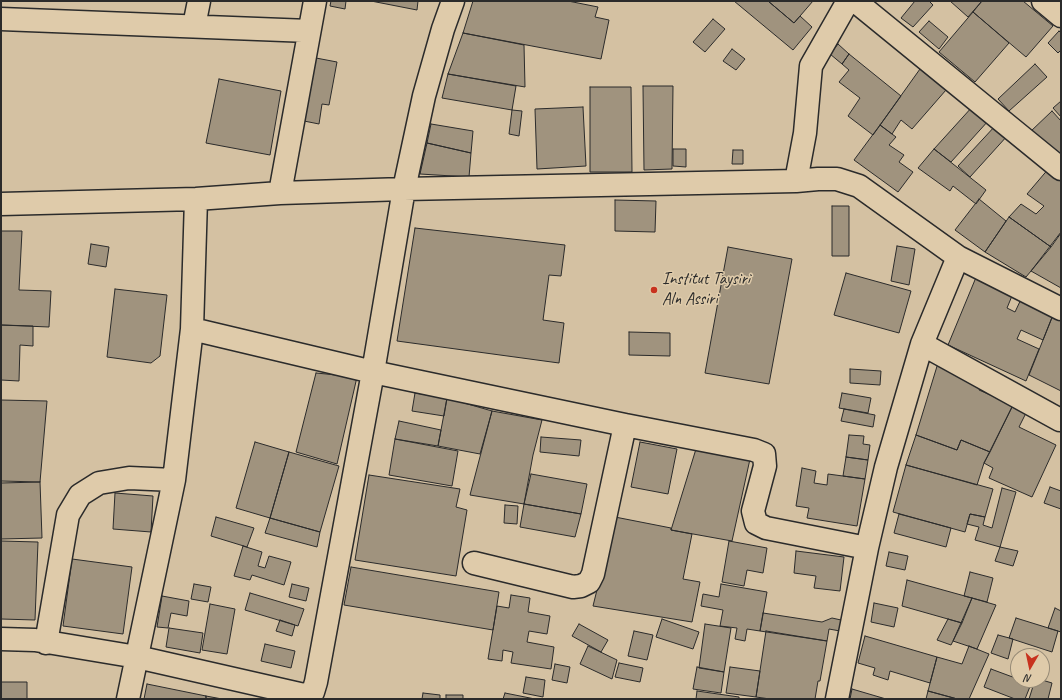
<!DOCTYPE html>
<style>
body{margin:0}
#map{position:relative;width:1062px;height:700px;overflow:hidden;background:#d4c1a2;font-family:Caveat,sans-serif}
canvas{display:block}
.frame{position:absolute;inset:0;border:2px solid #2b2b2b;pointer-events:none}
.north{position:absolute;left:1010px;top:648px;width:40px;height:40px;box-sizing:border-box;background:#dfcbaa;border:1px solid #978b77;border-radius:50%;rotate:189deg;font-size:11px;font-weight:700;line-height:16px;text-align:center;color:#2b2b2b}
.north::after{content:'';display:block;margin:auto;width:14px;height:18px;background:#c8321e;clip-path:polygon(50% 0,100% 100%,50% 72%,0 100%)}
</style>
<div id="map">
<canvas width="1062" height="700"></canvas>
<div class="frame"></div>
<div class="north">N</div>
</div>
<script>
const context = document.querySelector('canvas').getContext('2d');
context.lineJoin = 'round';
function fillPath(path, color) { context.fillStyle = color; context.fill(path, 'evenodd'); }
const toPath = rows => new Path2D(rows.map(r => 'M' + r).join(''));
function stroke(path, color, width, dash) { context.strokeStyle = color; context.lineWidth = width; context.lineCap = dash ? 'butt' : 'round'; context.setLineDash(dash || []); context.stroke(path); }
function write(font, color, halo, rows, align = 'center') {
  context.font = font + ' Caveat,sans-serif'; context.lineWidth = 3; context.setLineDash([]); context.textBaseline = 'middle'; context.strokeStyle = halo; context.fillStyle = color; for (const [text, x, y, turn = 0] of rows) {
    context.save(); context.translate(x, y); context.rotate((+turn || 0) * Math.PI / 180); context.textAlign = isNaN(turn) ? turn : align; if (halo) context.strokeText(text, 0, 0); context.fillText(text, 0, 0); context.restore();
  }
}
const building = toPath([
 [331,1,346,1,345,9,330,6,331,1],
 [371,1,418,1,417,10,371,1],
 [473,1,568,1,598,7,595,17,609,20,601,59,463,33,473,1],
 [734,1,768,1,794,23,800,16,812,27,793,50,734,1],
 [768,1,813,1,794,23,768,1],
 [915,1,929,1,933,5,913,27,901,18,915,1],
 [950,1,982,1,968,17,950,1],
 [982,1,1023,1,1053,26,1026,57,973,12,982,1],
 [973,12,1009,43,975,82,939,52,973,12],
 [713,19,725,29,705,52,693,42,713,19],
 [929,21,948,37,939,49,919,32,929,21],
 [1059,31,1061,33,1061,50,1058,53,1048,43,1059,31],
 [463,33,524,45,525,87,448,74,463,33],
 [838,44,849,54,842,64,830,54,838,44],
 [732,49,745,59,736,70,723,61,732,49],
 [849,54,901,96,873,135,848,116,860,98,839,82,849,70,842,64,849,54],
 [316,58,337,62,329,105,322,104,319,124,304,121,316,58],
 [1035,64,1047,77,1009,111,998,99,1035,64],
 [920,69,946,90,912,129,901,120,892,134,880,125,920,69],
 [448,74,516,86,512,110,442,98,448,74],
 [219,79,281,91,270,155,206,143,219,79],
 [643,86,673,86,672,169,644,170,643,86],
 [590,87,631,87,632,172,590,172,590,87],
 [1061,101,1061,117,1053,108,1061,101],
 [973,106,989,120,951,162,934,149,973,106],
 [583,107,586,166,537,169,535,109,583,107],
 [512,110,522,111,519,136,509,134,512,110],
 [1052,111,1061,121,1061,158,1030,132,1052,111],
 [431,124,473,131,471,153,427,143,431,124],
 [880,125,896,137,889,145,904,155,899,162,913,172,898,192,854,160,880,125],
 [996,125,1008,135,970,177,958,166,996,125],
 [427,143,471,153,469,177,420,174,427,143],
 [673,149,686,149,686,167,673,166,673,149],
 [934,149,986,190,976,204,953,186,950,191,918,168,934,149],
 [733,150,743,150,743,164,732,164,733,150],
 [1050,167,1061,175,1061,233,1051,247,1009,217,1021,204,1036,214,1044,206,1027,194,1050,167],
 [979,199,1006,221,985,252,955,230,979,199],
 [615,200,656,201,655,232,615,231,615,200],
 [832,206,849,206,849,256,832,256,832,206],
 [1009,217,1051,247,1026,277,985,252,1009,217],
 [415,228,565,245,561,276,549,275,543,320,564,323,559,363,397,341,415,228],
 [1,231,22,231,19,290,51,291,49,327,1,325,1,231],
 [1061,232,1061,288,1031,271,1061,232],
 [91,244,109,247,106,267,88,264,91,244],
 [897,246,915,249,909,285,891,281,897,246],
 [728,247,792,259,769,384,705,373,728,247],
 [846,273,911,291,899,333,834,315,846,273],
 [977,275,1014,291,1007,308,1015,312,1023,295,1055,310,1043,340,1021,330,1017,339,1039,349,1026,381,948,345,977,275],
 [115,289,167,295,160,356,151,363,107,357,115,289],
 [1055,310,1061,313,1061,391,1029,375,1055,310],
 [1,325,33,326,33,346,20,345,19,381,1,380,1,325],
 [629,332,670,333,670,356,629,355,629,332],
 [938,363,982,384,979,390,1013,405,990,452,961,440,957,450,916,435,938,363],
 [850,369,881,371,880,385,850,383,850,369],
 [316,373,357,377,337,464,296,452,316,373],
 [415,393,447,398,444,416,412,411,415,393],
 [842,393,871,398,868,413,839,408,842,393],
 [447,398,492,411,480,454,438,446,447,398],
 [1,400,47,401,40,482,1,481,1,400],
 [1013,405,1027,411,1019,427,1056,445,1032,497,989,478,993,468,984,463,1013,405],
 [844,409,875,415,873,427,841,421,844,409],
 [492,411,542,420,533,455,524,504,470,495,492,411],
 [399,421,441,430,438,446,395,439,399,421],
 [849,435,864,436,863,444,870,445,868,460,846,457,849,435],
 [916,435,957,450,961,440,990,452,984,463,977,485,906,465,916,435],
 [541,437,581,440,579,456,540,452,541,437],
 [395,439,458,451,452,486,389,475,395,439],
 [255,442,289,452,270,518,236,508,255,442],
 [640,442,677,449,668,494,631,487,640,442],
 [696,449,750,459,732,541,671,530,696,449],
 [289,452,339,466,320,532,270,518,289,452],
 [846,457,868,460,865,479,843,476,846,457],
 [906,465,993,489,985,517,970,514,965,532,893,512,906,465],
 [802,468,816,471,814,483,827,485,828,474,865,479,857,526,807,518,809,508,796,506,802,468],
 [531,474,587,484,581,514,524,504,531,474],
 [369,475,460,489,456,507,467,510,456,576,355,560,369,475],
 [40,482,42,538,1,539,1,483,40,482],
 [1050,487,1061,491,1061,509,1044,503,1050,487],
 [1002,488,1016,492,1000,547,975,540,979,527,967,524,970,514,985,517,983,525,992,528,1002,488],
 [115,493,153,496,151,532,113,529,115,493],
 [524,504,581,514,575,537,520,527,524,504],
 [505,505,518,506,517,524,504,523,505,505],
 [899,514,951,528,946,547,894,533,899,514],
 [216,517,254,528,247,547,211,536,216,517],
 [615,517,671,528,671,530,692,534,683,579,700,582,692,622,593,606,615,517],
 [270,518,320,532,317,547,265,533,270,518],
 [1,541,38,542,35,620,1,619,1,541],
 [729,541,767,548,763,573,747,570,744,586,722,582,729,541],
 [243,546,262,552,258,566,265,568,269,556,291,562,284,585,252,575,250,580,234,576,243,546],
 [1000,547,1018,551,1013,566,995,561,1000,547],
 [796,551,844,557,840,591,814,588,816,576,794,573,796,551],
 [889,552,908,556,905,570,886,566,889,552],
 [72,559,132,567,123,634,63,626,72,559],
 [351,567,499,592,493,630,344,605,351,567],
 [970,572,993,578,987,602,964,596,970,572],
 [907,580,972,598,962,623,902,606,907,580],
 [194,584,211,587,208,602,191,599,194,584],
 [292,584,309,588,306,601,289,597,292,584],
 [721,584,767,592,760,631,747,629,745,641,735,639,737,628,720,626,723,610,701,606,703,594,719,597,721,584],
 [250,593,304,609,298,626,245,610,250,593],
 [511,595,530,598,528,612,550,616,547,634,529,631,527,642,554,647,551,669,511,663,513,652,503,650,502,661,488,659,497,606,509,608,511,595],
 [162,596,189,601,187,616,171,613,168,628,157,627,162,596],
 [972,598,996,605,977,649,953,641,972,598],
 [874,603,898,608,894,627,871,622,874,603],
 [210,604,235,609,227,654,202,650,210,604],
 [1055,608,1061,611,1061,632,1048,628,1055,608],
 [763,613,822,622,832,618,841,620,840,631,829,629,827,641,760,631,763,613],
 [1016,618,1058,631,1052,652,1009,638,1016,618],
 [662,619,699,632,693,649,656,637,662,619],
 [948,619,962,623,951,645,937,640,948,619],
 [280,620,295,625,292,636,276,631,280,620],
 [579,624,608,640,601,652,572,636,579,624],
 [705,624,731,628,724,672,699,668,705,624],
 [169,628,203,633,200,653,166,647,169,628],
 [634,631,653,635,647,660,628,656,634,631],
 [766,631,827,641,820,681,818,681,815,699,770,699,756,697,766,631],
 [998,635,1013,639,1008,659,991,653,998,635],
 [865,636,937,657,930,683,890,671,888,680,873,675,875,668,858,663,865,636],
 [265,644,295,651,291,668,261,661,265,644],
 [588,646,617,660,612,679,580,664,588,646],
 [969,646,989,654,969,699,957,699,928,691,937,657,962,664,969,646],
 [619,663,643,668,640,682,615,677,619,663],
 [555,664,570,667,567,683,552,680,555,664],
 [697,667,724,672,721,693,693,689,697,667],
 [730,667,760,671,756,697,726,693,730,667],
 [991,669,1018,679,1018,680,1031,684,1025,699,1015,699,984,687,991,669],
 [526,677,545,680,543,697,523,693,526,677],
 [1035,680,1042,680,1052,683,1048,699,1029,699,1035,680],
 [1,682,27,682,27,699,1,699,1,682],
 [147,684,206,696,206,699,144,699,147,684],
 [852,689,886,699,850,699,852,689],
 [697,691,739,697,739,699,696,699,697,691],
 [928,691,954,698,957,699,926,699,928,691],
 [423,693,440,695,440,699,422,699,423,693],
 [505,693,535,699,503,699,505,693],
 [446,695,463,695,463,699,446,699,446,695],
 [206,696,222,699,206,699,206,696]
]);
const minor = toPath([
 [855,1,1061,169],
 [1043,1,1061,16],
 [1,19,309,31],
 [194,26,199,1],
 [796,181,805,133,811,66,848,1],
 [280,193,315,1],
 [1,204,196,199,280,193,404,189,796,181,818,179,837,179,859,186,958,257,1061,309],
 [192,329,373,372,625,425,754,450,764,454,765,466,753,511,756,523,766,528,867,548],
 [922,344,1060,420],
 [474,563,573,587,581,586,589,582,593,574,625,425],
 [1,639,35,640,137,657,304,695,313,692,316,682,373,372,404,189,424,96,443,29,453,1],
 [46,643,68,515,80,495,99,483,129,478,174,480],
 [128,699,174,480,192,329,196,199],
 [837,699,867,548,886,467,922,344,958,257]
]);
const markers = [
 [654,290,4,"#c8321e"]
];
const poiNames = [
 ["Institut Taysiri",662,280],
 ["Aln Assiri",662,300]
];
fillPath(building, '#a0937e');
stroke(building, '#2b2b2b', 1);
stroke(minor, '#2b2b2b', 25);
stroke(minor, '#dfcbaa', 22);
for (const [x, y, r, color] of markers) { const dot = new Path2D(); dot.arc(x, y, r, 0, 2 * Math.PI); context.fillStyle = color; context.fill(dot); stroke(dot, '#dfcbaa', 1.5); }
write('17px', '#2b2b2b', '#dfcbaa', poiNames, 'left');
</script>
